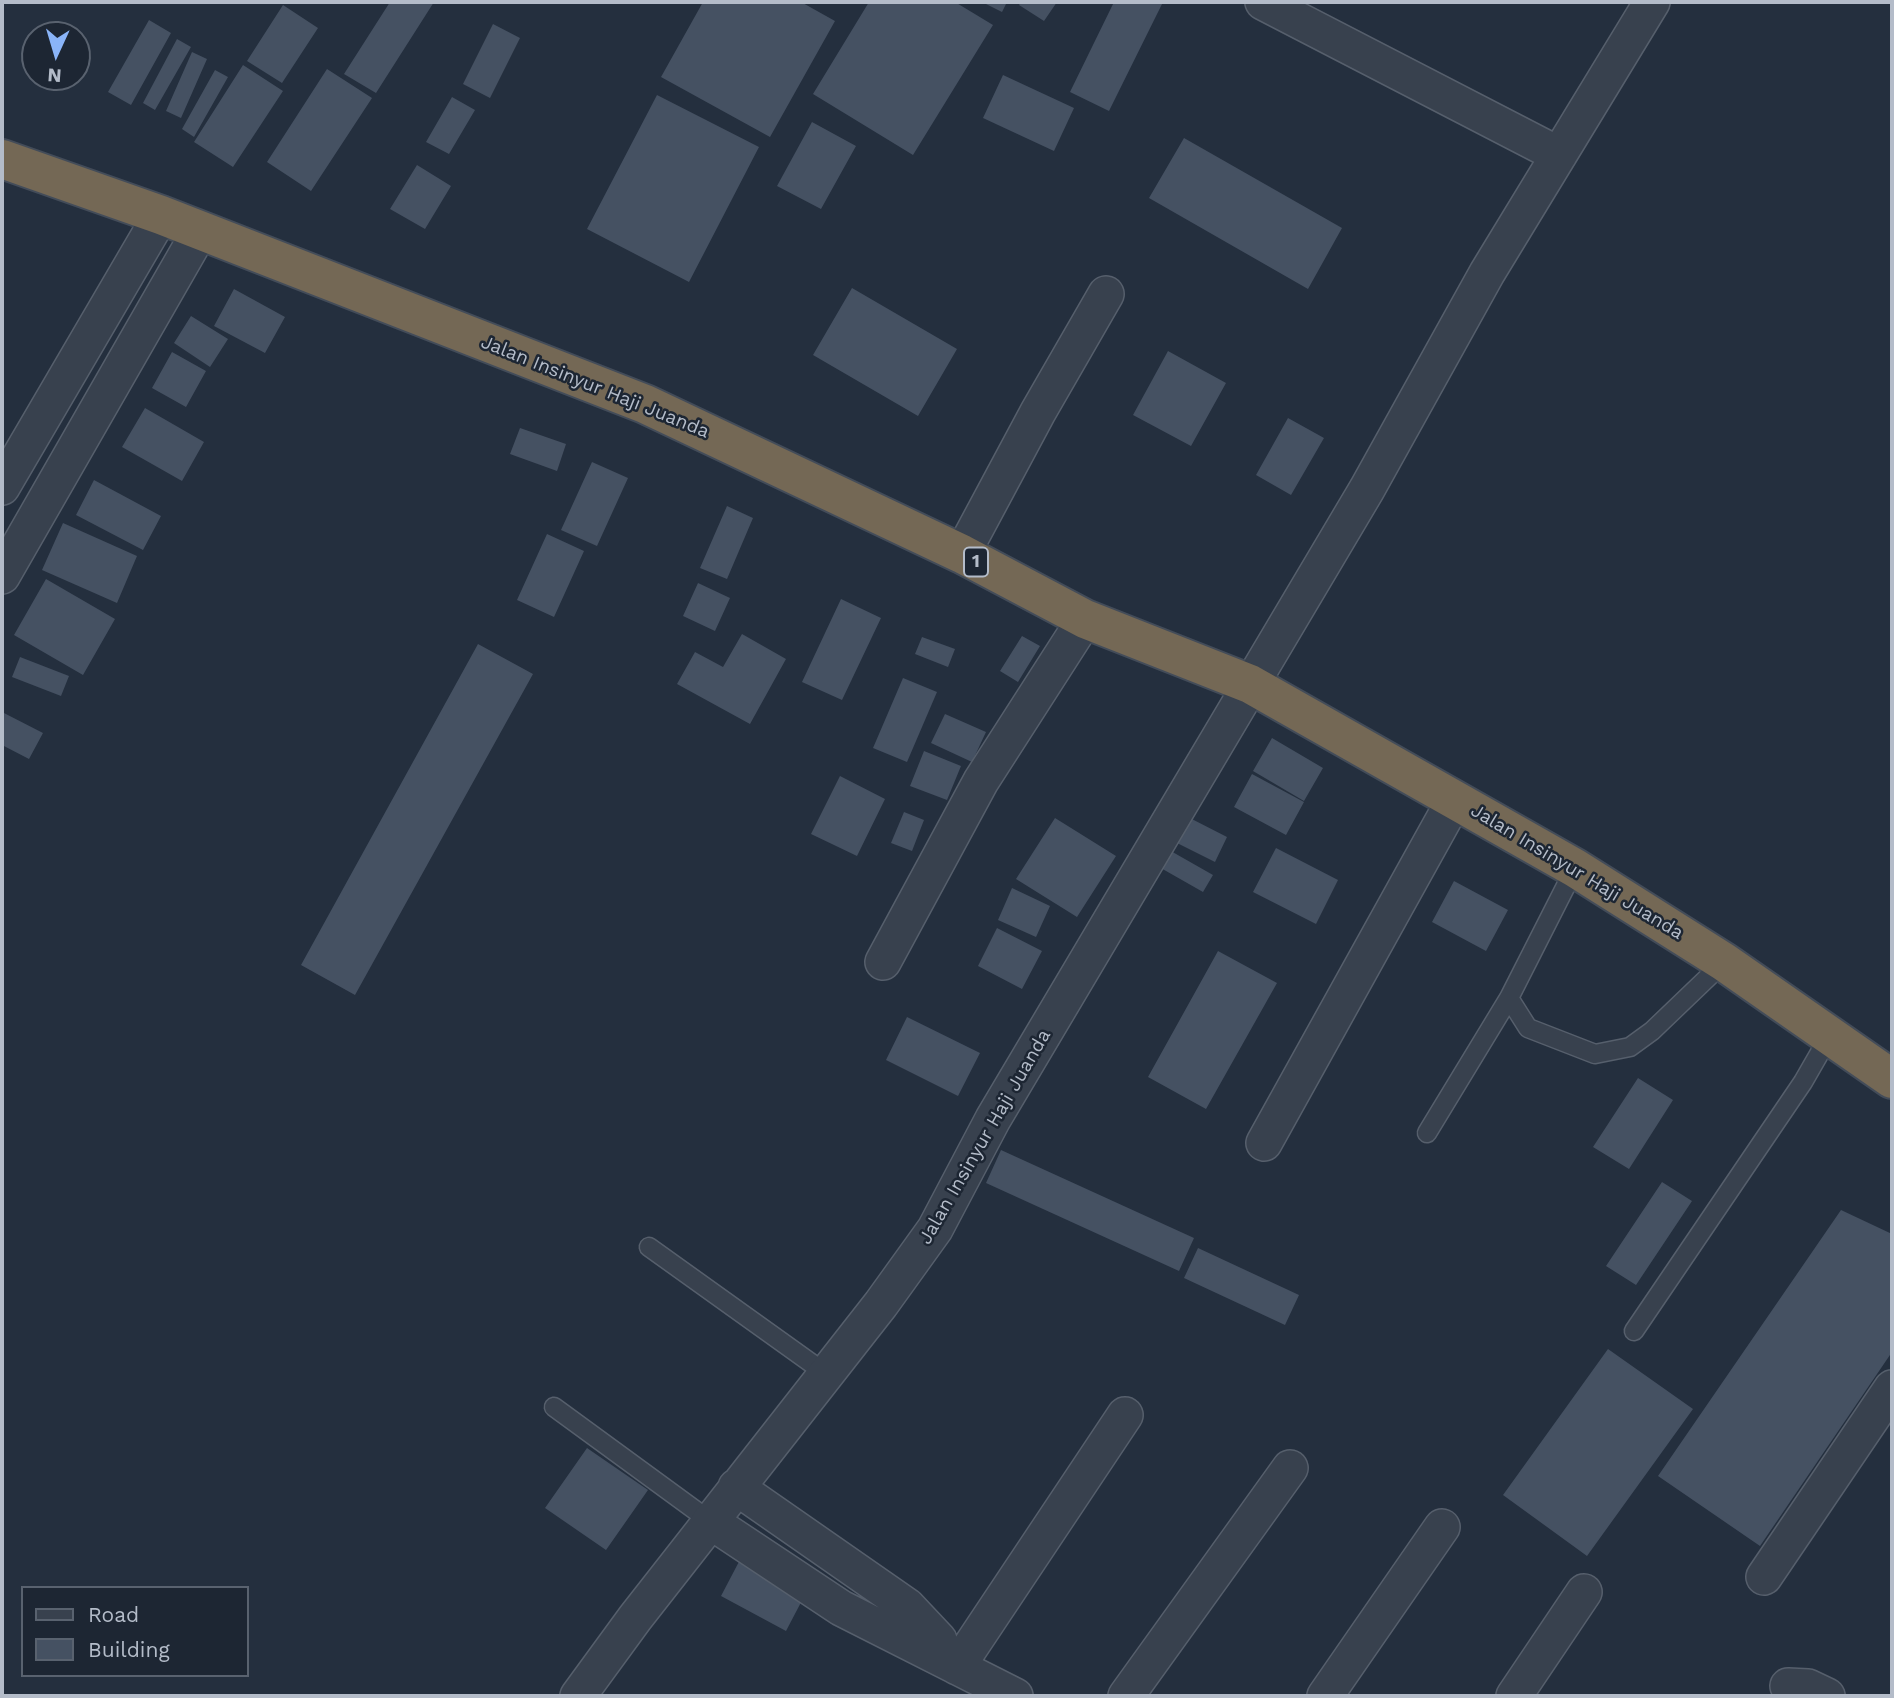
<!DOCTYPE html>
<style>
body{margin:0}
#map{position:relative;width:1894px;height:1698px;overflow:hidden;background:#242f3e;font-family:"Work Sans",sans-serif}
canvas{display:block}
.frame{position:absolute;inset:0;border:4px solid #b4bcc9;pointer-events:none}
.legend{position:absolute;left:21px;top:1586px;width:228px;height:91px;box-sizing:border-box;background:#1d2633;border:2px solid #59626f;margin:0;padding:9px 12px;list-style:none;font-size:21px;color:#b4bcc9}
.legend li{display:flex;align-items:center;gap:14px;height:35px}
.legend b{width:35px;border:2px solid #59626f}
.north{position:absolute;left:21px;top:21px;width:70px;height:70px;box-sizing:border-box;background:#1d2633;border:2px solid #59626f;border-radius:50%;rotate:184deg;font-size:19px;font-weight:700;line-height:28px;text-align:center;color:#b4bcc9}
.north::after{content:'';display:block;margin:auto;width:24px;height:32px;background:#8ab4f8;clip-path:polygon(50% 0,100% 100%,50% 72%,0 100%)}
</style>
<div id="map">
<canvas width="1894" height="1698"></canvas>
<div class="frame"></div>
<ul class="legend">
<li><b style="height:9px;background:#38414e"></b>Road</li>
<li><b style="height:19px;background:#455162"></b>Building</li>
</ul>
<div class="north">N</div>
</div>
<script>
const context = document.querySelector('canvas').getContext('2d');
context.lineJoin = 'round';
function fillPath(path, color) { context.fillStyle = color; context.fill(path, 'evenodd'); }
const toPath = rows => new Path2D(rows.map(r => 'M' + r).join(''));
function stroke(path, color, width, dash) { context.strokeStyle = color; context.lineWidth = width; context.lineCap = dash ? 'butt' : 'round'; context.setLineDash(dash || []); context.stroke(path); }
function write(font, color, halo, rows, align = 'center') {
  context.font = font + ' "Work Sans",sans-serif'; context.lineWidth = 5; context.setLineDash([]); context.textBaseline = 'middle'; context.strokeStyle = halo; context.fillStyle = color; for (const [text, x, y, turn = 0] of rows) {
    context.save(); context.translate(x, y); context.rotate((+turn || 0) * Math.PI / 180); context.textAlign = isNaN(turn) ? turn : align; if (halo) context.strokeText(text, 0, 0); context.fillText(text, 0, 0); context.restore();
  }
}
const building = toPath([
 [390,2,434,2,376,93,344,74],
 [703,2,801,2,835,21,770,137,661,77],
 [869,2,955,2,993,25,913,155,813,94],
 [982,2,1007,2,1002,12],
 [1021,2,1057,2,1044,21,1019,5],
 [1114,2,1163,2,1109,111,1070,92],
 [283,5,318,28,282,83,247,61],
 [149,20,171,33,131,105,108,92],
 [493,24,520,38,490,98,463,84],
 [177,39,191,47,155,110,143,103],
 [192,52,207,59,181,118,166,111],
 [243,65,283,91,233,167,194,142],
 [327,69,372,98,311,191,267,162],
 [215,70,228,77,194,137,182,129],
 [1003,75,1074,108,1054,151,983,118],
 [657,95,759,147,689,282,587,229],
 [452,97,475,110,449,154,426,142],
 [812,122,856,146,821,209,777,186],
 [1184,138,1342,228,1308,289,1149,198],
 [417,165,451,186,425,229,390,209],
 [852,288,957,349,918,416,813,355],
 [234,289,285,317,265,353,214,326],
 [191,316,228,339,210,367,174,343],
 [1168,351,1226,383,1191,446,1133,415],
 [172,352,206,371,186,407,152,388],
 [145,408,204,442,182,481,122,447],
 [1288,418,1324,438,1291,495,1256,475],
 [520,428,566,444,557,471,510,454],
 [592,462,628,478,597,546,561,530],
 [94,480,161,516,143,550,76,515],
 [727,506,753,518,727,579,700,568],
 [63,523,137,556,117,603,42,570],
 [547,534,584,551,554,617,517,600],
 [46,579,115,619,83,675,14,635],
 [698,583,730,598,715,631,683,616],
 [841,599,881,618,842,700,802,682],
 [742,634,786,659,750,724,677,684,695,652,723,667],
 [1022,636,1040,646,1018,682,1000,671],
 [922,637,955,649,948,667,915,654],
 [478,644,533,674,355,995,301,965],
 [20,657,69,676,61,696,12,677],
 [903,678,937,692,907,762,873,748],
 [2,712,43,733,29,759,2,745],
 [945,714,986,732,972,762,931,743],
 [1272,738,1323,768,1304,801,1253,771],
 [924,751,961,766,947,800,910,786],
 [1252,774,1304,802,1286,835,1234,807],
 [840,776,885,799,857,856,811,834],
 [904,812,924,820,912,851,891,843],
 [1182,814,1227,837,1215,862,1169,839],
 [1055,818,1116,856,1077,917,1016,879],
 [1162,846,1213,875,1203,892,1152,863],
 [1276,848,1338,880,1316,924,1253,892],
 [1454,881,1508,910,1486,951,1432,922],
 [1012,888,1050,906,1036,937,998,920],
 [997,928,1042,951,1022,989,978,966],
 [1218,951,1277,983,1206,1109,1148,1077],
 [907,1017,980,1053,958,1096,886,1060],
 [1638,1078,1673,1100,1629,1169,1593,1147],
 [1001,1150,1194,1238,1179,1271,986,1183],
 [1662,1182,1692,1201,1636,1285,1606,1266],
 [1841,1210,1892,1234,1892,1352,1760,1546,1658,1476],
 [1198,1248,1299,1295,1285,1325,1184,1278],
 [1608,1349,1693,1409,1587,1556,1503,1495],
 [587,1448,648,1490,606,1550,545,1508],
 [743,1554,808,1589,786,1631,721,1596]
]);
const lane = toPath([
 [1509,998,1528,1028,1595,1054,1630,1047,1652,1031,1724,962],
 [1427,1133,1509,998,1575,868],
 [649,1247,825,1373],
 [1634,1331,1803,1082,1830,1035],
 [554,1407,710,1521]
]);
const street = toPath([
 [1263,2,1559,155],
 [2,487,161,215],
 [962,554,1038,412,1106,294],
 [2,576,200,231],
 [883,962,981,781,1085,619],
 [1264,1143,1455,799],
 [736,1487,907,1606,939,1640,944,1660],
 [710,1521,841,1608,1015,1696],
 [1764,1577,1892,1388],
 [957,1667,1125,1415],
 [1788,1686,1808,1687,1827,1696],
 [578,1696,635,1618,881,1304,935,1229,993,1119,1367,489,1487,273,1652,2],
 [1126,1696,1290,1468],
 [1325,1696,1442,1527],
 [1514,1696,1584,1592]
]);
const highway = toPath([
 [2,159,161,215,645,404,962,554,1085,619,1250,684,1575,868,1724,962,1892,1079]
]);
const shields = [
 [976,562,24]
];
const shieldNames = [
 ["1",976,562]
];
const streetNames = [
 ["Jalan Insinyur Haji Juanda",595,387,22],
 ["Jalan Insinyur Haji Juanda",1577,872,31],
 ["Jalan Insinyur Haji Juanda",985,1137,-60]
];
fillPath(building, '#455162');
stroke(lane, '#565f6c', 21);
stroke(street, '#565f6c', 38);
stroke(highway, '#434c59', 42);
stroke(lane, '#38414e', 18);
stroke(street, '#38414e', 35);
stroke(highway, '#746855', 38);
for (const [x, y, w] of shields) { const box = new Path2D(); box.roundRect(x - w / 2, y - 14.5, w, 29, 5); context.fillStyle = '#1d2633'; context.fill(box); stroke(box, '#b4bcc9', 2); }
write('bold 18px', '#b4bcc9', null, shieldNames);
write('19px', '#b4bcc9', '#1d2633', streetNames);
</script>
